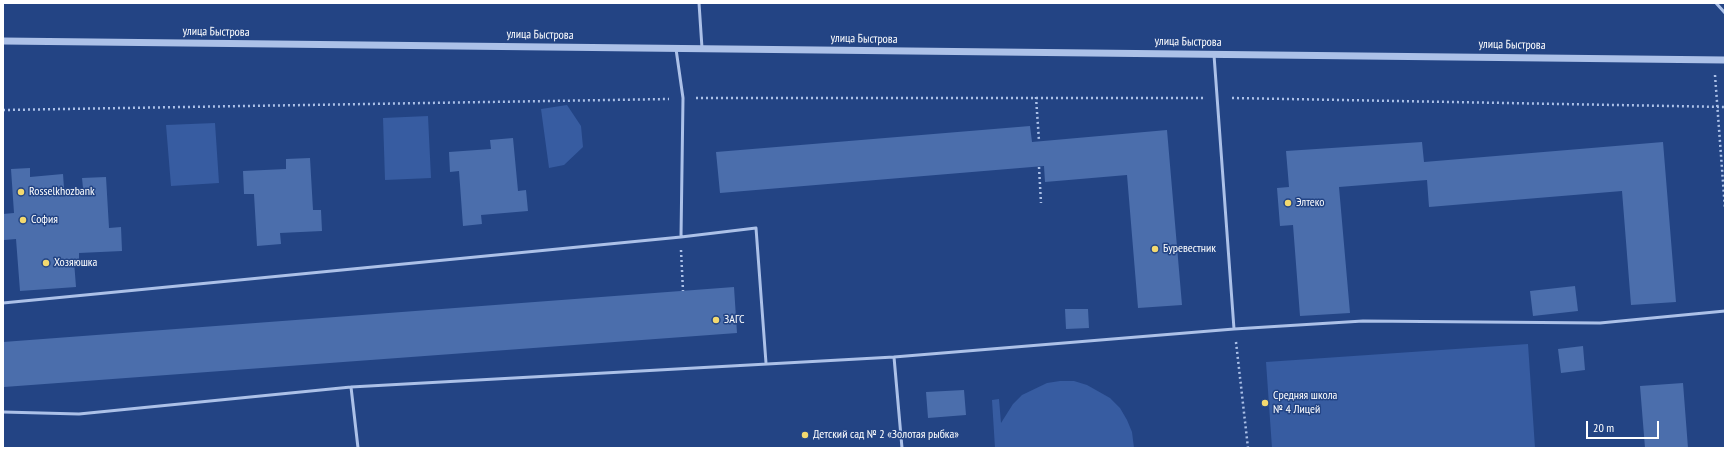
<!DOCTYPE html>
<meta charset="utf-8">
<style>
body{margin:0}
#map{position:relative;width:1728px;height:451px;overflow:hidden;background:#234484;font-family:"PT Sans Narrow",sans-serif}
canvas{display:block}
.frame{position:absolute;inset:0;border:4px solid #fff;pointer-events:none}
.scale{position:absolute;left:1586px;top:421px;width:73px;height:18px;box-sizing:border-box;border:2px solid #fff;border-top:0;padding-left:5px;font-size:12px;line-height:14px;white-space:nowrap;color:#fff;-webkit-text-stroke:3px #234484;paint-order:stroke}
</style>
<div id="map">
<canvas width="1728" height="451"></canvas>
<div class="frame"></div>
<div class="scale">20 m</div>
</div>
<script>
const context = document.querySelector('canvas').getContext('2d');
context.lineJoin = 'round';
function fillPath(path, color) { context.fillStyle = color; context.fill(path, 'evenodd'); }
const toPath = rows => new Path2D(rows.map(r => 'M' + r).join(''));
function stroke(path, color, width, dash) { context.strokeStyle = color; context.lineWidth = width; context.lineCap = dash ? 'butt' : 'round'; context.setLineDash(dash || []); context.stroke(path); }
function write(font, color, halo, rows, align = 'center') {
  context.font = font + ' "PT Sans Narrow",sans-serif'; context.lineWidth = 3; context.setLineDash([]); context.textBaseline = 'middle'; context.strokeStyle = halo; context.fillStyle = color; for (const [text, x, y, turn = 0] of rows) {
    context.save(); context.translate(x, y); context.rotate((+turn || 0) * Math.PI / 180); context.textAlign = isNaN(turn) ? turn : align; if (halo) context.strokeText(text, 0, 0); context.fillText(text, 0, 0); context.restore();
  }
}
const green = toPath([
 [567,105,581,126,583,147,564,165,549,168,541,109],
 [428,116,431,178,385,180,383,118],
 [215,123,219,183,171,186,166,125],
 [1528,344,1535,448,1272,448,1266,362],
 [1060,381,1074,381,1087,385,1110,398,1120,408,1127,420,1132,432,1134,448,995,448,992,400,999,399,1001,423,1013,404,1022,395,1047,383]
]);
const building = toPath([
 [1030,126,1032,142,1167,130,1182,305,1138,308,1127,175,1045,182,1044,166,720,193,716,152],
 [513,138,518,191,526,190,528,211,481,215,482,224,463,226,459,171,450,172,449,152,491,149,490,140],
 [1422,142,1424,162,1663,142,1676,302,1631,305,1622,191,1429,207,1427,180,1339,187,1350,313,1300,316,1293,225,1280,226,1277,188,1289,187,1286,151],
 [310,158,313,210,321,210,322,231,280,233,281,244,257,246,254,194,244,194,243,171,286,169,286,159],
 [30,168,30,177,63,174,64,188,83,188,82,178,106,177,109,228,121,227,122,251,79,253,79,261,74,261,76,287,20,291,16,239,4,240,3,214,14,213,11,169],
 [1575,286,1578,311,1533,316,1530,291],
 [734,287,737,333,4,387,3,342],
 [1065,309,1088,309,1089,328,1066,329],
 [1583,346,1585,370,1561,373,1558,349],
 [1683,383,1688,448,1645,448,1640,386],
 [964,390,966,415,928,418,926,392]
]);
const path = toPath([
 [1715,75,1725,209],
 [1036,97,1039,141],
 [696,98,1203,98],
 [1232,98,1725,107],
 [3,110,669,99],
 [1039,167,1041,203],
 [681,250,683,291],
 [1236,342,1248,448]
]);
const service = toPath([
 [699,3,702,48],
 [1716,3,1725,13],
 [676,49,683,98,681,237,756,228,766,363],
 [1214,55,1234,329],
 [3,303,681,237],
 [894,357,902,448],
 [351,387,358,448],
 [3,412,79,414,351,387,894,357,1234,329,1363,321,1600,323,1725,311]
]);
const tertiary = toPath([
 [3,41,1725,60]
]);
const markers = [
 [21,192,4,"#f3d96f"],
 [1288,203,4,"#f3d96f"],
 [23,220,4,"#f3d96f"],
 [1155,249,4,"#f3d96f"],
 [46,263,4,"#f3d96f"],
 [716,320,4,"#f3d96f"],
 [1265,403,4,"#f3d96f"],
 [805,435,4,"#f3d96f"]
];
const streetNames = [
 ["улица Быстрова",216,32,1],
 ["улица Быстрова",540,35,1],
 ["улица Быстрова",864,39,1],
 ["улица Быстрова",1188,42,1],
 ["улица Быстрова",1512,45,1]
];
const poiNames = [
 ["Rosselkhozbank",29,192],
 ["Элтеко",1296,203],
 ["София",31,220],
 ["Буревестник",1163,249],
 ["Хозяюшка",54,263],
 ["ЗАГС",724,320],
 ["Средняя школа",1273,396],
 ["№ 4 Лицей",1273,410],
 ["Детский сад № 2 «Золотая рыбка»",813,435]
];
fillPath(green, '#375ca1');
fillPath(building, '#4b6eac');
stroke(path, '#acc1e8', 2.5, [2, 3]);
stroke(service, '#acc1e8', 3);
stroke(tertiary, '#acc1e8', 7);
for (const [x, y, r, color] of markers) { const dot = new Path2D(); dot.arc(x, y, r, 0, 2 * Math.PI); context.fillStyle = color; context.fill(dot); stroke(dot, '#234484', 1.5); }
write('12px', '#fff', '#234484', streetNames);
write('12px', '#fff', '#234484', poiNames, 'left');
</script>
